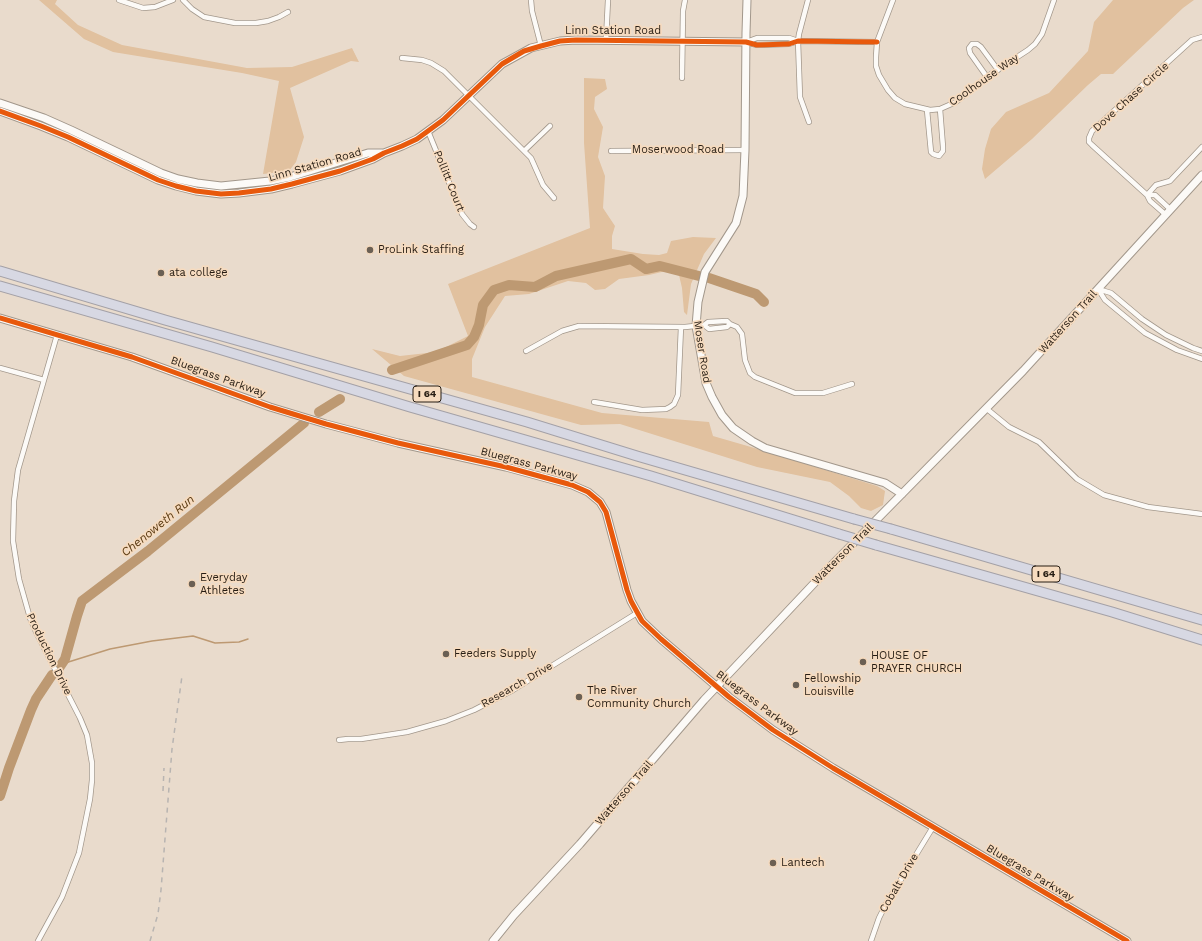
<!DOCTYPE html>
<style>
body{margin:0}
canvas{display:block;background:#e9dbcc}
</style>
<canvas width="1202" height="941"></canvas>
<script>
const context = document.querySelector('canvas').getContext('2d');
context.lineJoin = 'round';
function fillPath(path, color) { context.fillStyle = color; context.fill(path, 'evenodd'); }
const toPath = rows => new Path2D(rows.map(r => 'M' + r).join(''));
function stroke(path, color, width, dash) { context.strokeStyle = color; context.lineWidth = width; context.lineCap = dash ? 'butt' : 'round'; context.setLineDash(dash || []); context.stroke(path); }
function write(font, color, halo, rows, align = 'center') {
  context.font = font + ' "Work Sans",sans-serif'; context.lineWidth = 3.5; context.setLineDash([]); context.textBaseline = 'middle'; context.strokeStyle = halo; context.fillStyle = color; for (const [text, x, y, turn = 0] of rows) {
    context.save(); context.translate(x, y); context.rotate((+turn || 0) * Math.PI / 180); context.textAlign = isNaN(turn) ? turn : align; if (halo) context.strokeText(text, 0, 0); context.fillText(text, 0, 0); context.restore();
  }
}
const green = toPath([
 [39,0,57,0,55,4,78,25,122,45,247,68,292,67,352,48,359,62,351,61,290,88,304,137,296,162,289,171,263,174,279,81,242,73,113,52,84,39],
 [1113,0,1194,0,1183,8,1113,74,1101,74,1088,85,1032,139,985,179,982,169,985,149,991,129,1006,112,1049,93,1088,51,1094,22],
 [584,78,605,79,607,89,595,97,594,109,603,127,598,157,605,176,603,208,615,226,612,236,612,249,643,254,659,255,667,253,671,241,693,237,716,238,704,254,691,284,687,315,684,312,682,288,679,275,666,271,649,275,619,279,605,289,595,290,586,283,568,281,529,294,505,296,485,327,472,359,472,377,602,413,709,422,713,436,751,447,877,486,885,491,883,505,871,511,861,508,849,496,830,482,757,467,620,424,581,425,404,376,372,349,400,356,436,352,468,336,448,284,590,228,584,143]
]);
const stream = toPath([
 [62,664,110,649,152,641,193,636,215,643,239,642,248,639]
]);
const river = toPath([
 [709,278,756,294,764,302],
 [392,370,467,345,474,337,479,325,483,305,494,290,509,285,535,287,556,276,631,259,646,269,660,266,699,276],
 [319,412,340,399],
 [59,668,65,659,77,616,82,601,148,551,304,423],
 [0,796,9,768,31,710,36,699,52,675]
]);
const street = toPath([
 [119,0,143,8,155,7,173,0],
 [183,0,192,9,204,17,235,23,256,23,268,21,279,17,288,12],
 [531,0,532,11,541,46],
 [808,0,799,34,798,41,800,97,809,122],
 [893,0,877,42,876,57,876,66,879,75,888,90,895,98,905,104,930,110,940,109,956,102,988,76,1028,50,1035,44,1042,34,1054,0],
 [1202,37,1192,40,1092,131,1089,138,1089,142,1092,145,1147,195,1156,185,1170,181,1202,147],
 [606,40,608,0],
 [746,42,757,45,789,44,798,41,877,42],
 [746,42,757,38,789,38,798,41],
 [402,58,422,60,431,63,444,71,531,158,543,185,554,198],
 [987,77,970,53,969,48,972,44,977,44,981,47,998,70],
 [682,78,683,11,685,0],
 [927,110,931,152,933,154,939,156,943,151,943,147,940,109],
 [428,131,462,214,470,224,474,227],
 [525,150,550,126],
 [611,151,745,150],
 [1166,215,1150,201,1147,195,1155,195,1171,210],
 [1098,289,1105,300,1145,333,1177,350,1202,359],
 [1098,289,1111,293,1142,319,1166,335,1193,348,1202,351],
 [704,325,709,329,727,327,730,324],
 [526,351,562,331,579,326,685,327,704,325,708,322,727,321,730,324,737,327,742,334,745,360,750,373,755,377,795,393,823,393,852,384],
 [0,368,44,380],
 [594,402,642,410,666,409,670,407,674,404,678,395,681,327],
 [987,409,1009,427,1039,442,1077,479,1104,495,1148,507,1202,514],
 [339,740,348,739,361,739,407,732,446,721,474,710,513,690,637,613],
 [38,941,62,897,79,853,90,799,92,780,92,763,87,735,80,718,37,634,30,618,19,579,13,541,14,501,18,470,57,335],
 [871,941,879,918,886,904,933,827]
]);
const secondary = toPath([
 [747,0,746,33,745,150,743,196,736,223,705,272,698,302,696,326,706,383,712,397,722,415,733,428,752,441,765,448,885,483,902,494],
 [0,103,44,118,71,130,161,173,178,179,197,183,221,186,270,181,290,177,368,153,382,153],
 [0,111,41,126,68,137,158,180,176,186,196,191,221,194,239,193,271,189,292,184,340,171,373,159,384,153,402,146,417,139,443,120,502,64,531,48,560,41,576,40,746,42],
 [0,318,132,357,270,407,326,424,398,443,506,467,572,485,588,492,600,502,606,512,627,590,631,601,642,621,661,639,729,697,773,730,833,768,1127,941],
 [493,941,514,915,580,844,704,700,820,577,1023,371,1202,175]
]);
const highway = toPath([
 [0,271,165,320,527,422,637,456,854,519],
 [0,286,212,347,410,407,651,476,839,534],
 [891,529,1202,620],
 [876,545,1112,612,1202,640]
]);
const rail = toPath([
 [163,791,164,768],
 [150,941,158,914,161,890,172,749,182,676]
]);
const highwayBridge = toPath([
 [854,519,891,529],
 [839,534,876,545]
]);
const cycleway = toPath([
 [0,111,41,126,68,137,158,180,176,186,196,191,221,194,239,193,271,189,292,184,340,171,373,159,384,153,402,146,417,139,443,120,502,64,524,51,541,46,560,41,576,40,746,42,757,45,789,44,798,41,877,42],
 [0,318,132,357,270,407,326,424,398,443,506,467,572,485,588,492,600,502,606,512,627,590,631,601,642,621,661,639,729,697,773,730,833,768,1127,941]
]);
const markers = [
 [370,250,4,"#6b6054"],
 [161,273,4,"#6b6054"],
 [192,584,4,"#6b6054"],
 [446,654,4,"#6b6054"],
 [863,662,4,"#6b6054"],
 [796,685,4,"#6b6054"],
 [579,697,4,"#6b6054"],
 [773,863,4,"#6b6054"]
];
const shields = [
 [427,394,28],
 [1046,574,28]
];
const shieldNames = [
 ["I 64",427,394],
 ["I 64",1046,574]
];
const streetNames = [
 ["Linn Station Road",613,31],
 ["Coolhouse Way",984,80,-35],
 ["Dove Chase Circle",1131,97,-42],
 ["Moserwood Road",678,150],
 ["Linn Station Road",315,165,-16],
 ["Pollitt Court",449,181,68],
 ["Watterson Trail",1068,322,-48],
 ["Moser Road",702,352,81],
 ["Bluegrass Parkway",218,377,20],
 ["Bluegrass Parkway",529,464,15],
 ["Watterson Trail",843,554,-45],
 ["Production Drive",49,654,64],
 ["Research Drive",517,685,-30],
 ["Bluegrass Parkway",757,703,37],
 ["Watterson Trail",624,793,-49],
 ["Bluegrass Parkway",1030,873,31],
 ["Cobalt Drive",899,883,-60]
];
const poiNames = [
 ["ProLink Staffing",378,250],
 ["ata college",169,273],
 ["Everyday",200,578],
 ["Athletes",200,591],
 ["Feeders Supply",454,654],
 ["HOUSE OF",871,656],
 ["PRAYER CHURCH",871,669],
 ["Fellowship",804,679],
 ["Louisville",804,692],
 ["The River",587,691],
 ["Community Church",587,704],
 ["Lantech",781,863]
];
const waterNames = [
 ["Chenoweth Run",158,526,-39]
];
fillPath(green, '#e1c19f');
stroke(stream, '#bd9972', 1.5);
stroke(river, '#bd9972', 10);
stroke(street, '#a2978b', 6);
stroke(secondary, '#a2978b', 9);
stroke(highway, '#a4a1a7', 11);
stroke(street, '#fcfaf7', 4.5);
stroke(secondary, '#fcfaf7', 7);
stroke(highway, '#d7d8e3', 9);
stroke(rail, '#b8b4b1', 1.5, [5, 5]);
stroke(highwayBridge, '#a4a1a7', 11, []);
stroke(highwayBridge, '#d7d8e3', 9);
stroke(cycleway, '#e8590c', 5);
for (const [x, y, r, color] of markers) { const dot = new Path2D(); dot.arc(x, y, r, 0, 2 * Math.PI); context.fillStyle = color; context.fill(dot); stroke(dot, '#f6dbbf', 1.5); }
for (const [x, y, w] of shields) { const box = new Path2D(); box.roundRect(x - w / 2, y - 8, w, 16, 3); context.fillStyle = '#f6dbbf'; context.fill(box); stroke(box, '#271d13', 1); }
write('bold 10px', '#271d13', null, shieldNames);
write('11px', '#271d13', '#f6dbbf', streetNames);
write('11px', '#271d13', '#f6dbbf', poiNames, 'left');
write('italic 12px', '#5a3a12', '#f6dbbf', waterNames);
</script>
